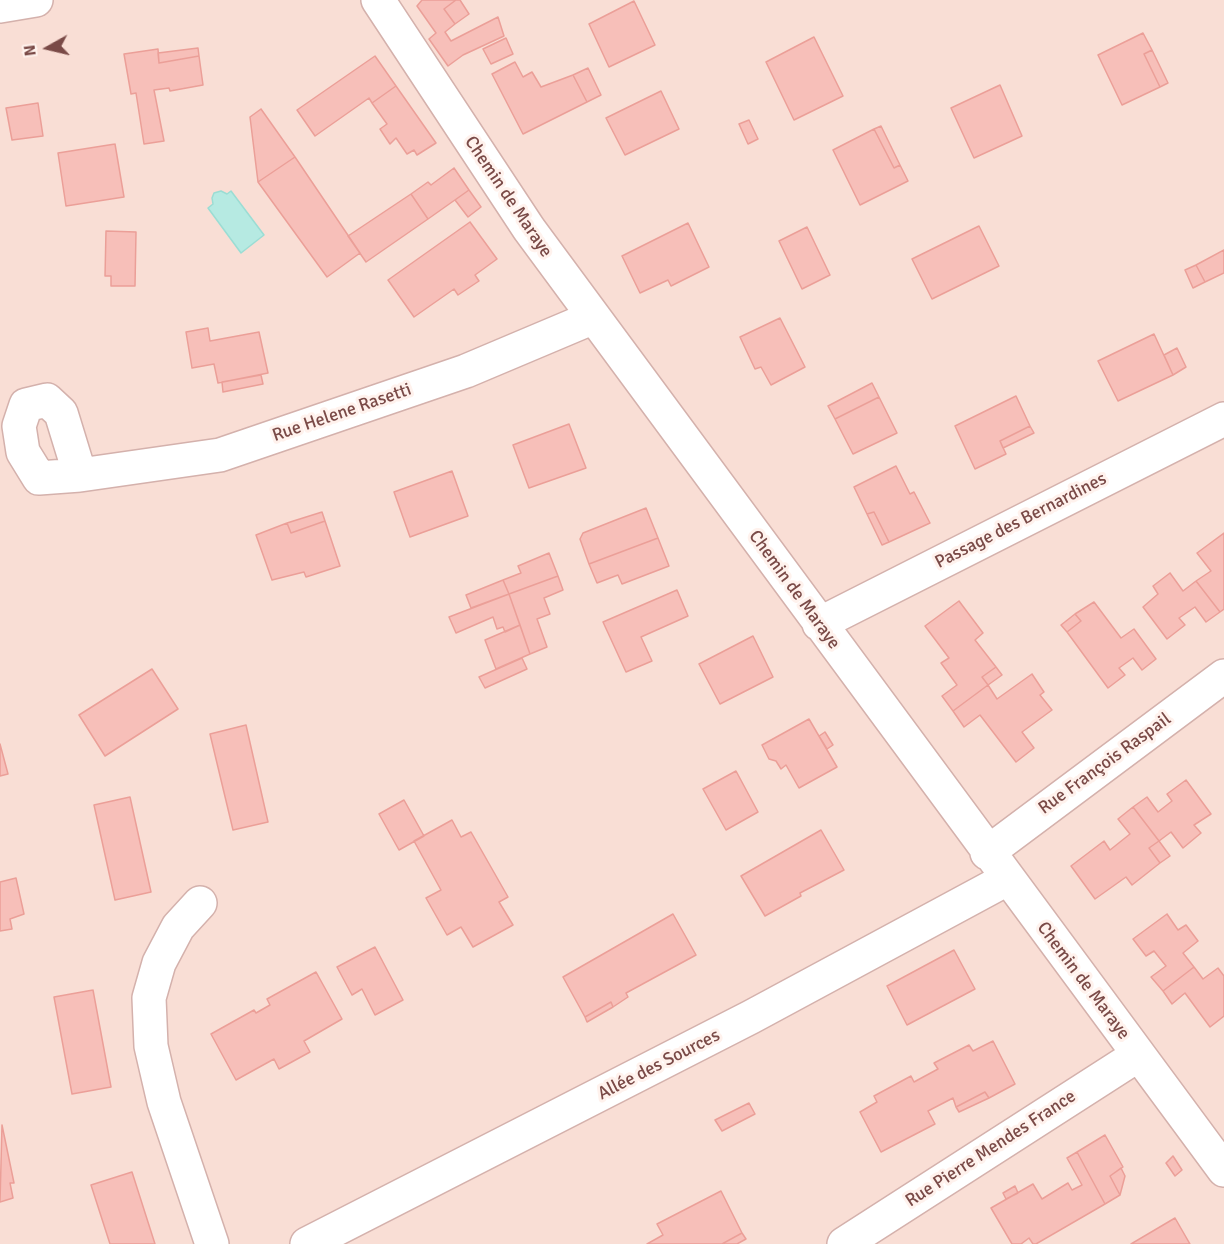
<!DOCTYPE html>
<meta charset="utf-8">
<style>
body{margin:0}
#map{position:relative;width:1224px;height:1244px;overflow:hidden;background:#feece4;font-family:Signika,sans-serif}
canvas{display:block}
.north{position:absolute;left:18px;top:18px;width:60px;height:60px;-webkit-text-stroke:4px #fff2ed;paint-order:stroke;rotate:262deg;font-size:16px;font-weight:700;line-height:24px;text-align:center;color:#7a4a47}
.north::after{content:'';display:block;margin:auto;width:21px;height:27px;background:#7a4a47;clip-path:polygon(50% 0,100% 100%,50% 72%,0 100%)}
</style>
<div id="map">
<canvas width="1224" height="1244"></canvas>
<div class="north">N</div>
</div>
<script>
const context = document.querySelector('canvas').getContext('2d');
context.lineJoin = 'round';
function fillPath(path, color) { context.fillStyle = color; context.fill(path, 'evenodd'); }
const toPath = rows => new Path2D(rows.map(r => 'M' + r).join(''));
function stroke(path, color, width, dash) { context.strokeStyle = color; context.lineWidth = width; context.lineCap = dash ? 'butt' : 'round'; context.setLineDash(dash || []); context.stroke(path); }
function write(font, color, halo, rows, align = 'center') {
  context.font = font + ' Signika,sans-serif'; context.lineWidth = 6; context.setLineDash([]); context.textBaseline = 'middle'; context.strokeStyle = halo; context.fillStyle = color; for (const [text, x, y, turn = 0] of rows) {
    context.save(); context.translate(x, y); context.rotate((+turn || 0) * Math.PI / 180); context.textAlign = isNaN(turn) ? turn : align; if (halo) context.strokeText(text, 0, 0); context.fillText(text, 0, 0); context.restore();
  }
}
const residential = toPath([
 [0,0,1224,0,1224,1244,0,1244]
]);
const water = toPath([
 [221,191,227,194,231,191,264,235,241,253,208,208,213,204,212,198,214,193,221,191]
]);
const building = toPath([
 [422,0,456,0,444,9,455,24,445,32,451,41,498,17,504,36,463,55,448,66,429,39,436,33,417,6,422,0],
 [456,0,460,0,469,14,455,24,444,9,456,0],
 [634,1,655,45,609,67,589,24,634,1],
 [1143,33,1152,50,1144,54,1160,87,1122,105,1098,55,1143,33],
 [814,37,843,96,794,120,766,62,814,37],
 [506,38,513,54,491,64,483,49,506,38],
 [198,48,199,56,159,63,158,53,198,48],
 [158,49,159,63,199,56,203,85,170,91,169,88,154,90,164,141,144,144,136,93,131,94,124,54,158,49],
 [1152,50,1168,83,1160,87,1144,54,1152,50],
 [375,56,396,86,372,103,369,98,315,136,297,110,375,56],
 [515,62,523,77,532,72,541,87,573,75,587,102,523,134,492,74,515,62],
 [588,68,601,95,587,102,573,75,588,68],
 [1000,85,1022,136,974,158,951,108,1000,85],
 [396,86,436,143,417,155,414,150,407,154,396,138,390,144,380,129,387,124,372,103,396,86],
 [661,91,679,129,625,155,606,118,661,91],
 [38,103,43,136,12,140,6,108,38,103],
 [261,109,295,157,258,182,250,117,261,109],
 [749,120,758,139,748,144,739,124,749,120],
 [881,126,900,165,894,168,874,129,881,126],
 [874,129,894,168,900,165,908,181,860,205,833,150,874,129],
 [115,144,124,197,66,206,58,153,115,144],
 [295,157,360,253,327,277,258,182,295,157],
 [454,168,469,190,428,219,411,194,428,182,431,185,454,168],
 [469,190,481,207,468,217,455,200,469,190],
 [411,194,428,219,366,262,348,236,411,194],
 [470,222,497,259,475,275,479,281,458,295,454,289,414,317,388,280,470,222],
 [688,223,709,267,671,286,668,280,640,293,622,256,688,223],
 [979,226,999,266,932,299,912,259,979,226],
 [807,227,830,275,802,289,779,241,807,227],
 [106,231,136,232,135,286,111,286,111,276,105,276,106,231],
 [1224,250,1224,273,1205,282,1196,265,1224,250],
 [1196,265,1205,282,1193,288,1185,270,1196,265],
 [780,318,805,367,771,385,761,367,755,369,740,337,780,318],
 [208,328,210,341,259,332,268,373,218,383,214,364,192,368,186,332,208,328],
 [1154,334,1173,375,1118,401,1098,361,1154,334],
 [1177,348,1186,367,1173,375,1164,355,1177,348],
 [261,375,263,384,223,392,222,382,261,375],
 [872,383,879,397,835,419,828,406,872,383],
 [1016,396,1030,426,1000,441,1006,454,975,469,955,426,1016,396],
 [879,397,897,433,853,454,835,419,879,397],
 [569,424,586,468,529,488,513,445,569,424],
 [1030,426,1034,433,1003,448,1000,441,1030,426],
 [896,466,910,494,914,492,930,523,889,542,874,512,867,514,854,487,896,466],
 [452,471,468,516,410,537,394,492,452,471],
 [646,508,658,538,589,564,580,539,583,533,646,508],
 [322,512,325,521,291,533,287,523,322,512],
 [874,512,889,542,882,545,867,514,874,512],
 [325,521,340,566,306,577,304,572,272,580,256,535,287,523,291,533,325,521],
 [1224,533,1224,609,1220,612,1196,581,1211,571,1197,553,1224,533],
 [658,538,669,566,622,584,618,575,597,583,589,564,658,538],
 [549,553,558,576,509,594,503,580,521,573,518,566,549,553],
 [1170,573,1183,591,1196,581,1220,612,1206,622,1195,607,1179,618,1185,625,1167,639,1143,607,1158,594,1153,586,1170,573],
 [558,576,563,590,544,598,550,614,537,619,547,647,530,654,509,594,558,576],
 [503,580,509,594,471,608,466,595,503,580],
 [677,590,688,616,641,637,652,661,626,672,603,622,677,590],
 [509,594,520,625,505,632,503,627,497,629,493,617,456,633,449,617,509,594],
 [959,601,983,633,975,640,996,667,982,677,988,685,953,711,942,696,957,685,941,663,949,658,925,626,959,601],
 [1094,602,1121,638,1134,629,1156,659,1142,670,1133,658,1119,668,1125,675,1108,688,1067,632,1081,621,1075,614,1094,602],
 [1075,614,1081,621,1067,632,1061,625,1075,614],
 [520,625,530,654,496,669,485,640,520,625],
 [753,636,773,677,720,704,699,664,753,636],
 [522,658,527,669,485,688,479,677,522,658],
 [996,667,1002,675,988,685,982,677,996,667],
 [152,669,178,709,105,756,79,715,152,669],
 [1032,674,1044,692,1040,695,1052,710,1022,732,1034,748,1016,762,980,715,964,727,953,711,988,685,997,699,1032,674],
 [809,719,837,767,799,788,786,765,781,769,776,761,769,759,762,745,809,719],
 [246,725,268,822,233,830,210,734,246,725],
 [825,732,833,745,827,749,819,736,825,732],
 [0,744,8,774,0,776,0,744],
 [736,771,758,812,726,830,703,789,736,771],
 [1186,780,1211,814,1194,825,1201,833,1183,848,1171,832,1159,841,1133,807,1147,797,1158,812,1172,801,1167,794,1186,780],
 [130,797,151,892,115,900,94,805,130,797],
 [404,800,424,836,399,850,379,814,404,800],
 [1133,807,1159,841,1149,848,1160,863,1132,885,1126,877,1095,899,1071,866,1104,841,1110,850,1130,834,1118,819,1133,807],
 [452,820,461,837,471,832,508,897,499,902,513,925,473,947,461,927,447,935,426,898,441,890,414,841,452,820],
 [821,830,844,870,800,893,801,896,765,916,741,876,821,830],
 [1159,841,1170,856,1160,863,1149,848,1159,841],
 [16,878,24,914,10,919,12,929,0,931,0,882,16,878],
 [673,914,696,955,626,993,628,997,613,1007,611,1002,585,1017,563,977,673,914],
 [1167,914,1178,930,1186,925,1198,941,1183,953,1194,967,1163,991,1151,977,1166,966,1154,951,1146,956,1133,939,1167,914],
 [375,947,403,1000,375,1015,362,989,352,995,337,967,375,947],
 [954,950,975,989,907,1025,887,986,954,950],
 [1194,967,1203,979,1218,968,1224,976,1224,1016,1210,1027,1185,993,1172,1004,1163,991,1194,967],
 [316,972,342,1019,304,1041,310,1052,279,1069,274,1059,236,1080,211,1034,254,1010,256,1013,270,1005,267,999,316,972],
 [93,990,111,1087,72,1094,54,997,93,990],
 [611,1002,613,1007,587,1022,585,1017,611,1002],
 [993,1041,1015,1084,989,1098,985,1092,956,1107,953,1098,928,1111,935,1124,881,1152,860,1112,877,1102,874,1096,911,1076,914,1082,938,1069,934,1063,969,1045,973,1051,993,1041],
 [985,1092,989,1098,959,1112,956,1107,985,1092],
 [749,1103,755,1114,722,1131,715,1120,749,1103],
 [2,1125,14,1183,10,1183,13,1198,0,1202,2,1125],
 [1105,1135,1123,1167,1110,1176,1120,1195,1105,1204,1077,1152,1105,1135],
 [1077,1152,1105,1204,1036,1244,1033,1244,1029,1238,1021,1244,1012,1244,991,1208,1033,1184,1042,1199,1068,1183,1072,1190,1082,1185,1067,1158,1077,1152],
 [1173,1156,1182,1170,1175,1176,1166,1163,1173,1156],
 [1121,1168,1125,1176,1120,1195,1110,1176,1121,1168],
 [132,1172,155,1244,110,1244,91,1185,132,1172],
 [1015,1186,1018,1193,1006,1199,1003,1193,1015,1186],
 [721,1191,742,1233,722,1244,647,1244,663,1235,657,1224,721,1191],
 [1175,1218,1190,1244,1131,1244,1175,1218],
 [742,1233,746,1239,737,1244,722,1244,742,1233]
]);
const minor = toPath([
 [378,0,529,229,1224,1170],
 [80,475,61,413,47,400,26,405,19,426,23,452,39,478,80,475,220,455,466,371,594,317],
 [819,624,1224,419],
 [987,853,1224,676],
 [200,903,178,927,159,963,149,998,151,1046,164,1102,212,1244],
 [307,1244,751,1017,1007,879],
 [844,1244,1138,1055]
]);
const tertiary = toPath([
 [0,6,36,0]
]);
const streetNames = [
 ["Chemin de Maraye",508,197,56],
 ["Rue Helene Rasetti",342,413,-19],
 ["Passage des Bernardines",1021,521,-27],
 ["Chemin de Maraye",794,590,54],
 ["Rue François Raspail",1105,764,-36],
 ["Chemin de Maraye",1083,981,53],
 ["Allée des Sources",659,1065,-27],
 ["Rue Pierre Mendes France",991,1149,-33]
];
fillPath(residential, '#f9ded5');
fillPath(water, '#b6eae2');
stroke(water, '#9bddd4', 1.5);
fillPath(building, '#f7bfb9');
stroke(building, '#eb9f98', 1.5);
stroke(minor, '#d4b1ac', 36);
stroke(tertiary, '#d4b1ac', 36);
stroke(minor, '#fff', 33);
stroke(tertiary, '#fff', 33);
write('18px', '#7a4a47', '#fff2ed', streetNames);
</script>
